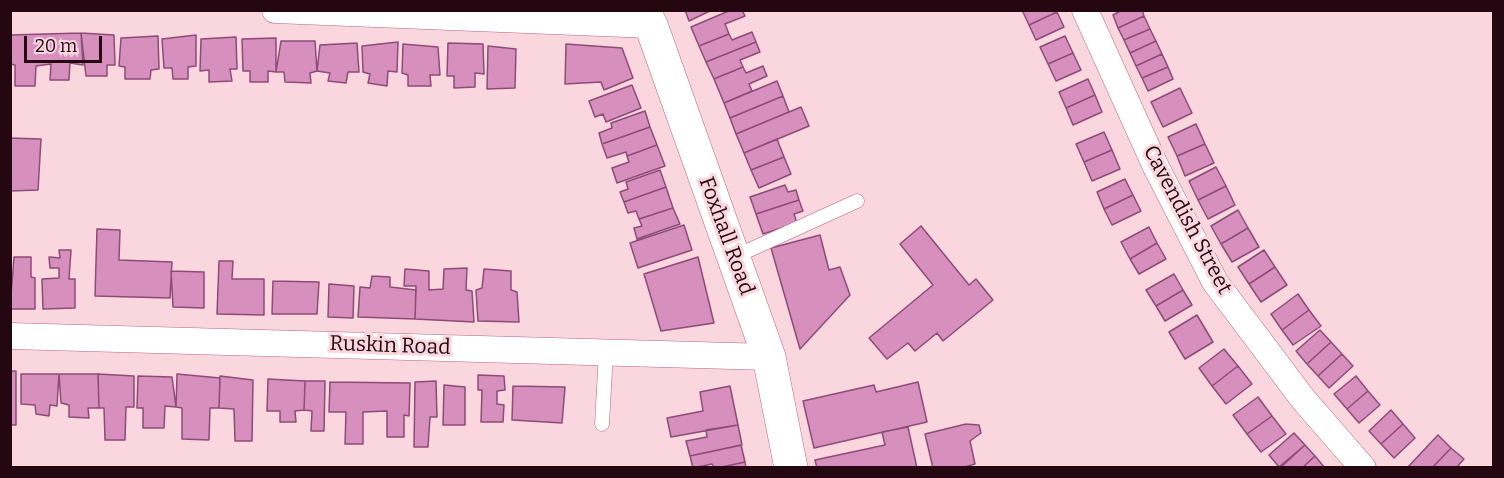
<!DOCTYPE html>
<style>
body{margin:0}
#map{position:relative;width:1504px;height:478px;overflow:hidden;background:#fad6df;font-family:Bitter,serif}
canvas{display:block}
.frame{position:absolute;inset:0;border:12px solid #250712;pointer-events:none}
.scale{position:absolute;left:24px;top:36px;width:78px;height:27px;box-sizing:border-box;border:3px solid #250712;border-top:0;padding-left:8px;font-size:18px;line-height:21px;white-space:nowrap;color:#250712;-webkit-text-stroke:4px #fad6df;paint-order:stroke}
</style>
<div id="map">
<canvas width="1504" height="478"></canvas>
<div class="frame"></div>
<div class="scale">20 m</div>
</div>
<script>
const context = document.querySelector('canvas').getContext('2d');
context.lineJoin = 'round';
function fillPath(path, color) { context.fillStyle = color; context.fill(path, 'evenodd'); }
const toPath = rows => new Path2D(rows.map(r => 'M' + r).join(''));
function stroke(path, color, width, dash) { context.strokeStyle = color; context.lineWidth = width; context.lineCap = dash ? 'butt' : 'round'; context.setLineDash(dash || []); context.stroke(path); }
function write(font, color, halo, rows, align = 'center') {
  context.font = font + ' Bitter,serif'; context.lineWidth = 6; context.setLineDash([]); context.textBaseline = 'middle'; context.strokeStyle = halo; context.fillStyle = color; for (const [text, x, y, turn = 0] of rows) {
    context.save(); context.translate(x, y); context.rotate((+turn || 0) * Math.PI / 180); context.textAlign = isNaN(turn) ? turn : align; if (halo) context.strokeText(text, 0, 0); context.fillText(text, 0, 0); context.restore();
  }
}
const building = toPath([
 [685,10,712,10,689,21,685,10],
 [731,10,742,10,745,16,725,24,729,34,699,46,691,27,731,10],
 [1022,10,1057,10,1057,12,1029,25,1022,10],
 [1122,10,1142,10,1144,16,1118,28,1113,15,1122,10],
 [1057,12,1064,27,1036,40,1029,25,1057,12],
 [1144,16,1150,29,1124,40,1118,28,1144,16],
 [1150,29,1156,41,1130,53,1124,40,1150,29],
 [752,32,756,42,706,62,699,46,729,34,732,40,752,32],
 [81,33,114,35,115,65,107,65,107,76,86,76,81,33],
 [81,33,83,65,70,63,69,80,50,80,51,64,36,66,35,86,15,86,15,65,10,64,10,35,81,33],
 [196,35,196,66,188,67,188,79,173,79,172,68,164,68,162,39,196,35],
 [158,36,159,69,151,70,150,79,125,79,125,67,119,66,121,38,158,36],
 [1065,36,1073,53,1048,64,1040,47,1065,36],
 [236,37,237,69,230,69,232,81,209,82,209,70,200,71,201,39,236,37],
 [276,38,276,72,268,71,268,82,250,82,250,71,243,71,242,39,276,38],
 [281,41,315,41,317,71,310,73,311,83,285,82,284,72,276,72,281,41],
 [1156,41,1162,54,1136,66,1130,53,1156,41],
 [398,42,397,72,388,71,387,86,368,83,370,74,363,72,362,46,398,42],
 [756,42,760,52,740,60,743,67,714,79,706,62,756,42],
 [357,43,359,72,348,72,346,83,328,81,330,73,317,71,320,45,357,43],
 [448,43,483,44,484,74,475,73,475,87,454,88,454,76,447,76,448,43],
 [403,44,438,47,440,75,430,75,431,86,408,86,408,75,402,73,403,44],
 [566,44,622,48,633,78,604,90,601,82,565,84,566,44],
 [488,46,516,49,515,88,487,89,488,46],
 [1073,53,1081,70,1056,81,1048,64,1073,53],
 [1162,54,1168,67,1142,78,1136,66,1162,54],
 [763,66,767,76,749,84,752,91,724,103,714,79,743,67,746,73,763,66],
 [1168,67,1173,79,1148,91,1142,78,1168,67],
 [1088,79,1095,95,1066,108,1059,92,1088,79],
 [777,81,783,96,730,118,724,103,777,81],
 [632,85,641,108,606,122,603,114,595,117,589,101,632,85],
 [1180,88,1192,113,1163,127,1151,102,1180,88],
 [1095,95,1102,112,1073,125,1066,108,1095,95],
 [783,96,789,112,736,134,730,118,783,96],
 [801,107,809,126,744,153,736,134,801,107],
 [645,111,650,127,602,144,599,133,612,128,611,123,645,111],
 [1196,124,1205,144,1177,156,1168,137,1196,124],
 [650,127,657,145,627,156,626,152,607,158,602,144,650,127],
 [1104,132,1112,150,1084,162,1076,144,1104,132],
 [10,138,41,139,38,190,10,191,10,138],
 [777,139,784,157,751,170,744,153,777,139],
 [1205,144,1214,163,1185,176,1177,156,1205,144],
 [657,145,665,166,617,183,612,168,629,162,627,156,657,145],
 [1112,150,1120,169,1092,181,1084,162,1112,150],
 [784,157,791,174,759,188,751,170,784,157],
 [1216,167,1226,186,1198,200,1189,181,1216,167],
 [660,170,666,187,624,202,620,192,628,189,626,182,660,170],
 [1125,179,1133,195,1104,209,1097,192,1125,179],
 [785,185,788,192,796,190,799,200,756,214,750,197,785,185],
 [1226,186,1235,205,1208,219,1198,200,1226,186],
 [666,187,673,208,639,219,636,211,628,213,624,202,666,187],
 [1133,195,1141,211,1112,225,1104,209,1133,195],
 [799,200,803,211,794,214,797,223,763,234,756,214,799,200],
 [673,208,680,224,637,239,634,228,642,226,639,219,673,208],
 [1238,210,1248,228,1221,244,1211,226,1238,210],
 [684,225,692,250,638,268,630,243,684,225],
 [921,226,969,285,976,279,993,300,943,341,937,333,915,351,908,343,887,359,869,338,933,285,900,244,921,226],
 [1149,227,1157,243,1130,259,1121,242,1149,227],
 [1248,228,1259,247,1232,262,1221,244,1248,228],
 [97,229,120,230,119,260,172,262,170,298,95,296,97,229],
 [820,235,829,270,840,267,850,295,800,349,771,248,820,235],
 [1157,243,1166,259,1139,274,1130,259,1157,243],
 [59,250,71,250,69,279,75,279,75,308,43,309,42,279,59,278,59,268,50,268,49,257,60,258,59,250],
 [1264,250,1275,267,1249,284,1238,267,1264,250],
 [14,257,31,257,31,277,35,278,35,309,10,309,14,257],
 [698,257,714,323,661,331,644,274,698,257],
 [219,261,233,261,232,279,264,279,264,315,217,314,219,261],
 [1275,267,1287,285,1261,302,1249,284,1275,267],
 [467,268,466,290,472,291,474,322,415,319,416,286,404,286,405,269,429,271,429,290,443,289,444,269,467,268],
 [484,269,511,271,511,290,517,292,519,322,478,321,476,290,482,288,484,269],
 [171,271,204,272,204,308,173,307,171,271],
 [1174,274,1183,290,1156,306,1146,290,1174,274],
 [372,276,390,277,390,287,416,290,415,319,358,317,360,287,370,288,372,276],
 [273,281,319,282,317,314,272,314,273,281],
 [329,284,354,286,353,318,328,317,329,284],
 [1183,290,1192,305,1165,321,1156,306,1183,290],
 [1298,294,1309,310,1282,330,1271,314,1298,294],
 [1309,310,1321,326,1293,345,1282,330,1309,310],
 [1197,315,1213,342,1185,359,1169,332,1197,315],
 [1320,330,1331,342,1307,364,1296,351,1320,330],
 [1331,342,1342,354,1318,376,1307,364,1331,342],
 [1224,349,1238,366,1212,386,1199,368,1224,349],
 [1342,354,1353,366,1329,388,1318,376,1342,354],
 [1238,366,1252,384,1226,404,1212,386,1238,366],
 [10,371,16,371,16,425,10,425,10,371],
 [21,374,59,374,57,406,50,405,49,416,36,414,35,405,21,404,21,374],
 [59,374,98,374,99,408,88,408,89,418,69,417,69,405,61,403,59,374],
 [98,374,134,376,134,407,126,407,125,440,105,440,104,408,99,408,98,374],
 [177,374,220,378,219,408,210,408,209,440,182,439,182,408,176,407,177,374],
 [478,375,504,376,505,390,497,391,497,404,504,405,503,422,481,422,482,390,478,390,478,375],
 [138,376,172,377,176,407,165,406,164,428,143,428,143,408,137,408,138,376],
 [220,376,253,380,252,441,235,441,234,409,219,408,220,376],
 [1356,376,1368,391,1347,409,1334,394,1356,376],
 [268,379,305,381,304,410,295,411,296,422,280,422,280,411,267,411,268,379],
 [305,381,325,381,324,431,311,431,312,411,304,410,305,381],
 [436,381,437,417,430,417,428,447,414,447,415,382,436,381],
 [330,382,410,383,409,416,404,415,404,437,387,437,387,411,363,412,363,444,345,444,346,412,329,412,330,382],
 [918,382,927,422,814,448,803,401,874,385,876,392,918,382],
 [444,385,465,387,465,425,443,425,444,385],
 [513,386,565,387,562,423,512,420,513,386],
 [730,386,738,425,671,437,667,418,703,411,700,392,730,386],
 [1368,391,1380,405,1359,423,1347,409,1368,391],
 [1258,397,1272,416,1247,434,1233,415,1258,397],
 [1391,410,1403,424,1381,444,1369,431,1391,410],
 [1272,416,1286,434,1261,452,1247,434,1272,416],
 [966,424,979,425,981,433,970,441,975,464,961,468,933,468,925,434,966,424],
 [1403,424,1415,438,1394,458,1381,444,1403,424],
 [738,425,742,445,690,456,686,441,707,437,706,430,738,425],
 [908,427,917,468,817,468,815,460,885,445,882,432,908,427],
 [1294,433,1305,445,1279,467,1269,455,1294,433],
 [1438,435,1451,448,1432,468,1407,468,1438,435],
 [741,445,745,462,717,468,714,468,712,464,693,468,690,456,741,445],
 [1305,445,1315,456,1302,468,1280,468,1305,445],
 [1451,448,1464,459,1456,468,1432,468,1451,448],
 [1315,456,1325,468,1302,468,1315,456],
 [745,462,746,468,718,468,745,462]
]);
const service = toPath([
 [734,257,857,201],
 [602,424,606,352]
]);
const minor = toPath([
 [275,10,651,25],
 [1085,10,1155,165,1215,282,1303,399,1363,468],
 [10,336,769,357]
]);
const secondary = toPath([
 [643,10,651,25,769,357,791,468]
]);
const streetNames = [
 ["Cavendish Street",1187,220,62],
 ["Foxhall Road",726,236,70],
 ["Ruskin Road",390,346,2]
];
fillPath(building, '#d78fbd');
stroke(building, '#8d4b77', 1.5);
stroke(service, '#b6667f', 15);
stroke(minor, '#b6667f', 27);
stroke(secondary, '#b6667f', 34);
stroke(service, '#fff', 14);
stroke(minor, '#fff', 26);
stroke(secondary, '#fff', 33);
write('21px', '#250712', '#fad6df', streetNames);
</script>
